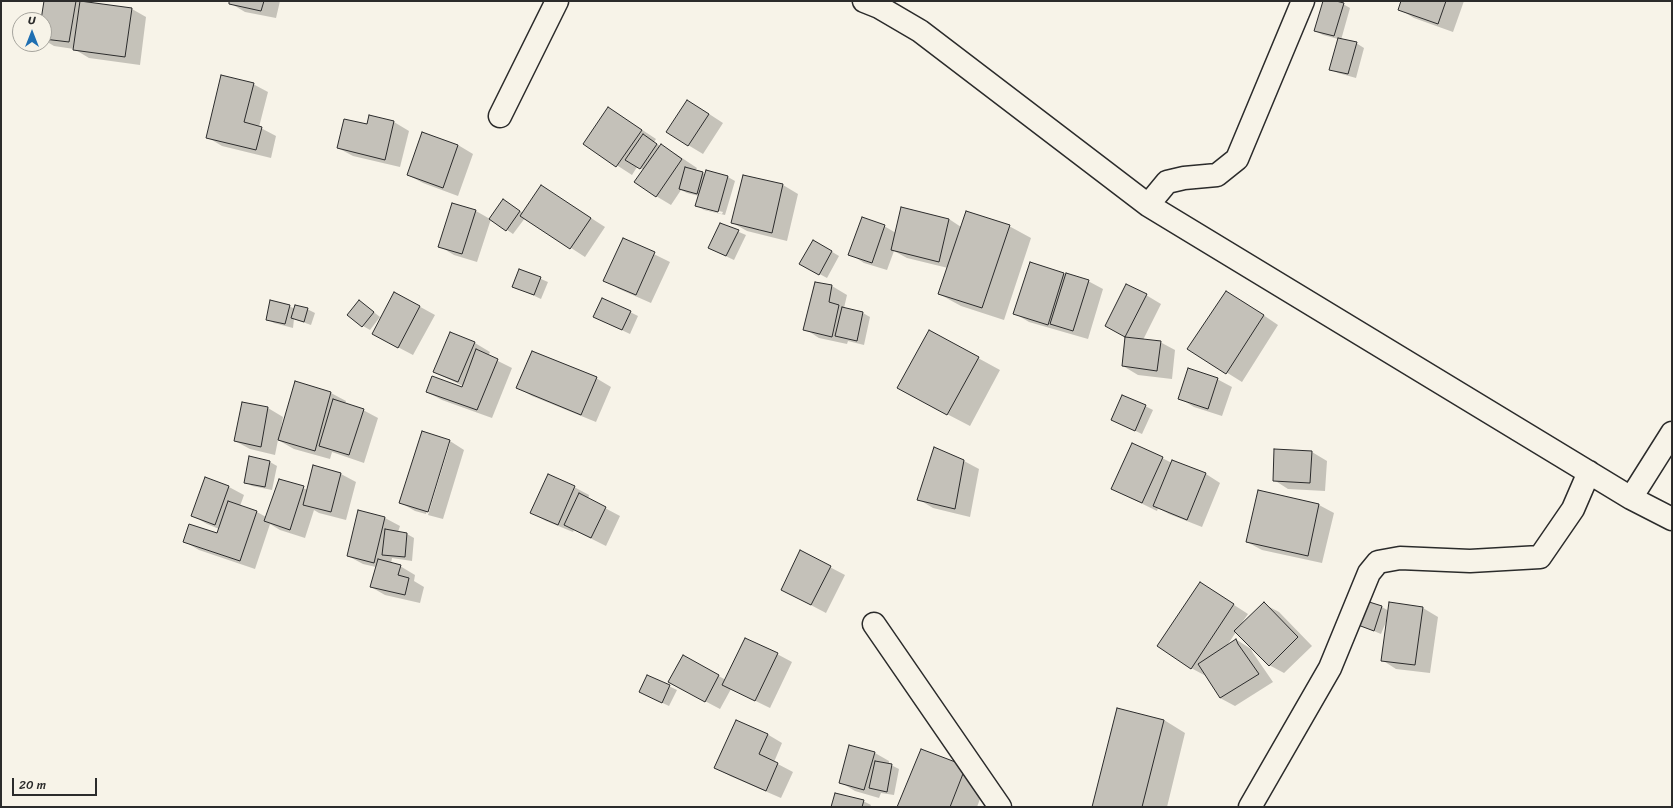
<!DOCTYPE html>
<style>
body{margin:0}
#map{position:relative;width:1673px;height:808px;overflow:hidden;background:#f7f3e8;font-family:Sriracha,sans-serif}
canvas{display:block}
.frame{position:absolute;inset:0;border:2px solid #2b2b2b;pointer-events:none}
.north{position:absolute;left:12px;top:12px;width:40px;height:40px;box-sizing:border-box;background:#f7f3e8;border:1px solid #a5a39c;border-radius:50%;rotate:0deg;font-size:11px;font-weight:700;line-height:16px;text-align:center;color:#2b2b2b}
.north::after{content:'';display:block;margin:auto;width:14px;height:18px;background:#1f6fb2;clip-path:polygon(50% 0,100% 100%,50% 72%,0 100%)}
.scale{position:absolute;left:12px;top:778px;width:85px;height:18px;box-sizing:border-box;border:2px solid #2b2b2b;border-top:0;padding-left:5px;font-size:12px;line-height:14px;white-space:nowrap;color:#2b2b2b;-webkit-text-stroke:3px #f7f3e8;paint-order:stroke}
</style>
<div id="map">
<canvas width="1673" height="808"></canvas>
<div class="frame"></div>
<div class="north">U</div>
<div class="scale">20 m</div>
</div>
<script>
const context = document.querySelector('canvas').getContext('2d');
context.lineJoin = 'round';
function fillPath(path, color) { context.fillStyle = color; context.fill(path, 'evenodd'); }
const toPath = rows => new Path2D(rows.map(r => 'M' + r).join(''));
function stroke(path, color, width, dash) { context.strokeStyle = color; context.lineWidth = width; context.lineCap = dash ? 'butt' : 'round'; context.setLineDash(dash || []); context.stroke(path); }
const shadow = toPath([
 [45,1,82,1,132,9,146,17,140,65,89,58,74,49,54,46,44,40,44,20,42,20],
 [230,1,280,1,276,18,245,12,230,3],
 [1324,1,1332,1,1343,4,1350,8,1341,40,1356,43,1364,48,1356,78,1338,73,1330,69,1338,39,1323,35,1315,31],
 [1402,1,1464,1,1453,32,1414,18,1399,9],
 [253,84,268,92,259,127,276,136,271,158,222,146,207,137],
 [609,108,656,139,654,142,660,146,676,154,697,168,695,171,705,174,706,171,728,177,735,181,725,215,704,210,697,205,699,196,687,193,681,190,671,205,656,196,644,170,637,167,632,175,584,144],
 [703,207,723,212,722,214,703,209],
 [703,110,723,123,703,154,688,145],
 [369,116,394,122,409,131,400,167,353,156,338,148,367,125],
 [423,133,458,145,473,154,458,196,423,183,408,175],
 [744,176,783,185,798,194,787,241,747,231,733,223],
 [541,186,605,227,585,257,525,218,513,234,491,219,477,262,454,255,439,246,452,204,476,211,490,219,504,200,523,213],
 [902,208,949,219,961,227,1009,226,1031,238,1004,320,961,306,939,294,948,268,907,258,894,251,887,270,864,263,850,254,884,226,896,233],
 [720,224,746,235,734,260,717,252],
 [623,239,670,262,651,303,619,289,605,280],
 [814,241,839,256,827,278,801,264],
 [1031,263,1088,281,1103,289,1088,339,1029,322,1014,313],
 [520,270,548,282,541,299,513,286],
 [815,283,832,286,847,295,844,308,863,313,870,317,864,345,848,341,847,344,819,338,805,329],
 [395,293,435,315,413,355,388,342],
 [1146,295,1161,304,1143,340,1160,342,1175,350,1172,379,1138,375,1123,366,1126,337,1121,334],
 [1241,300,1278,325,1242,382,1189,349],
 [289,306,295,309,307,309,315,313,311,325,294,319,293,328,274,323,267,319],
 [366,306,380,317,370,330,363,326],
 [630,312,638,316,630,334,594,317],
 [451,333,475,343,490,352,488,356,512,368,492,418,442,400,427,392,462,388,463,386,434,372],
 [978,358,1000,370,970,426,920,400],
 [596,378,611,387,596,422,532,396,518,388],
 [1217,379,1232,387,1222,416,1194,407,1179,398],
 [331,393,346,401,345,404,363,410,378,418,364,463,332,452,330,459,294,449,278,440,275,455,250,449,235,441,243,403,268,408,283,417,281,428,282,429],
 [1145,406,1153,410,1142,434,1112,420],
 [423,432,450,441,464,450,443,519,428,515,450,443,448,443,426,514,415,511,401,503],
 [1275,450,1312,452,1327,461,1325,491,1288,489,1274,480],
 [1162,458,1172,463,1173,461,1206,474,1220,483,1202,527,1169,514,1158,508,1157,511,1112,489],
 [964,461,979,469,970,517,933,508,918,499],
 [270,462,277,466,272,490,252,486,245,482],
 [314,466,341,474,356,482,346,520,319,513,314,510,305,538,280,530,270,524,255,569,199,550,185,542,217,534,219,529,207,524,193,516,206,479,229,487,244,495,240,506,257,512,266,517,279,480,308,490],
 [574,487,589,495,588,499,620,516,606,546,574,530,573,532,546,521,532,513],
 [1259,491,1319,505,1334,513,1322,563,1262,550,1247,542],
 [359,511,385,518,400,526,398,532,407,534,414,538,412,561,392,558,391,564,400,566,415,575,414,581,424,587,420,603,385,595,371,587,376,567,363,564,348,556],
 [801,552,845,575,826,613,782,590],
 [1200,583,1248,614,1241,624,1264,604,1279,612,1312,646,1284,673,1269,665,1236,632,1226,647,1237,640,1251,649,1253,653,1273,682,1235,706,1220,698,1206,676,1191,668],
 [1382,607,1389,611,1423,608,1438,617,1430,673,1396,669,1382,660,1388,617,1381,634,1359,625],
 [777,654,792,662,770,708,731,689,720,709,684,690,683,657,726,680],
 [648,676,677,690,669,706,648,696],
 [1164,720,1185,733,1167,807,1093,807],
 [767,734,782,743,774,762,793,772,781,798,730,776,715,768],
 [921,750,987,780,977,807,898,807],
 [875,753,889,761,889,764,899,769,894,795,881,793,879,798,855,791,840,782],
 [863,801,871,805,870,807,832,807]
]);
const building = toPath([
 [44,1,76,1,69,42,44,39,44,20,41,20,44,1],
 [80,1,132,8,125,57,73,50,80,1],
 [229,1,264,1,261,11,229,4,229,1],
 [1323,1,1336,1,1344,3,1334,36,1314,31,1323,1],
 [1401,1,1446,1,1438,24,1398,10,1401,1],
 [1338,38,1357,42,1348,74,1329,70,1338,38],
 [221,75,254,83,244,122,262,127,256,150,206,138,221,75],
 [687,100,709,114,688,146,666,132,687,100],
 [608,107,642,130,616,167,583,144,608,107],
 [369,115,394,121,385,160,337,148,344,119,367,124,369,115],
 [422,132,458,145,443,188,407,175,422,132],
 [643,134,657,144,640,169,625,160,643,134],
 [661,144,682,159,656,197,634,182,661,144],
 [685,167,703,172,697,194,679,189,685,167],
 [706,170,728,176,718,212,695,206,706,170],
 [743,175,783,184,772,233,731,223,743,175],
 [541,185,591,218,570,249,520,216,541,185],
 [503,199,520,211,506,231,489,219,503,199],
 [452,203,476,210,462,254,438,247,452,203],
 [901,207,949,219,939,262,891,250,901,207],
 [966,211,1010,225,982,308,938,294,966,211],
 [862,217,885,225,872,263,848,255,862,217],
 [720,223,739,230,726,256,708,248,720,223],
 [623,238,655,252,636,295,603,281,623,238],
 [813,240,832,251,819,275,799,264,813,240],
 [1030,262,1064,273,1048,325,1013,314,1030,262],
 [519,269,541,277,534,295,512,287,519,269],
 [1066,273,1089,280,1073,331,1050,324,1066,273],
 [815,282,832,285,829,302,839,305,832,337,803,330,815,282],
 [1126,284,1147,294,1125,337,1105,326,1126,284],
 [1226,291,1264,315,1226,374,1187,349,1226,291],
 [394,292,420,306,398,348,372,334,394,292],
 [602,298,631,311,622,330,593,317,602,298],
 [270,300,290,305,285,324,266,320,270,300],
 [359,300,374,312,362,327,347,315,359,300],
 [295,305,308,308,304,322,291,318,295,305],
 [842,307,863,312,857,341,835,336,842,307],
 [929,330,979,357,947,415,897,388,929,330],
 [450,332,475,342,458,382,433,372,450,332],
 [1125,337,1161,341,1157,371,1122,366,1125,337],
 [476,349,498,359,477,410,426,392,432,376,462,387,476,349],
 [532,351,597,377,581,415,516,388,532,351],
 [1188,368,1218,378,1208,409,1178,399,1188,368],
 [295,381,331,392,315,451,278,440,295,381],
 [1122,395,1146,405,1135,431,1111,420,1122,395],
 [333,399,364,409,349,455,319,446,333,399],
 [242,402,268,407,261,447,234,441,242,402],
 [422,431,450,440,428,512,399,503,422,431],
 [1132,443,1163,457,1142,503,1111,489,1132,443],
 [934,447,964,460,955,509,917,500,934,447],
 [1274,449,1312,451,1310,483,1273,481,1274,449],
 [249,456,270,461,265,487,244,483,249,456],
 [1172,460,1206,473,1187,520,1153,506,1172,460],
 [313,465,341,473,331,512,303,505,313,465],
 [548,474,575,486,558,525,530,513,548,474],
 [205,477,229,486,215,525,191,516,205,477],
 [279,479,304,486,290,530,264,521,279,479],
 [1258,490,1319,504,1308,556,1246,542,1258,490],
 [579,493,606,507,591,538,564,525,579,493],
 [228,501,257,511,240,561,183,542,189,524,217,533,228,501],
 [358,510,385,517,374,563,347,556,358,510],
 [385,529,407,533,405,557,382,555,385,529],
 [800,550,831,566,811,605,781,590,800,550],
 [378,559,401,565,398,575,409,578,405,595,370,587,378,559],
 [1200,582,1234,604,1191,669,1157,646,1200,582],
 [1366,601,1382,606,1374,631,1358,625,1366,601],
 [1264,602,1298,637,1269,666,1234,631,1264,602],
 [1389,602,1423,607,1415,665,1381,661,1389,602],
 [745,638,778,653,755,701,722,685,745,638],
 [1236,639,1238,644,1259,674,1220,698,1198,664,1236,639],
 [683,655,719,675,705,702,668,682,683,655],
 [647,675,670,685,662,703,639,692,647,675],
 [1117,708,1164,720,1142,807,1092,807,1117,708],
 [736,720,768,734,759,754,778,763,766,791,714,768,736,720],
 [849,745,875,752,864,790,839,783,849,745],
 [921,749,966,766,950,807,897,807,921,749],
 [875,761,892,764,887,792,869,788,875,761],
 [835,793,864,800,862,807,831,807,835,793]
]);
const minor = toPath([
 [864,1,879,7,920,31,1148,205,1631,498,1672,519],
 [500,116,557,1],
 [1148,205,1167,182,1184,178,1217,175,1237,159,1303,1],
 [1631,498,1672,433],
 [874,624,1000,807],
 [1250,807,1330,668,1369,573,1378,562,1400,558,1470,561,1540,557,1573,509,1589,472]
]);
fillPath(shadow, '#0003');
fillPath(building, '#c4c1b9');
stroke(building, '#2b2b2b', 1);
stroke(minor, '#2b2b2b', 25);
stroke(minor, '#f7f3e8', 22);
</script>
